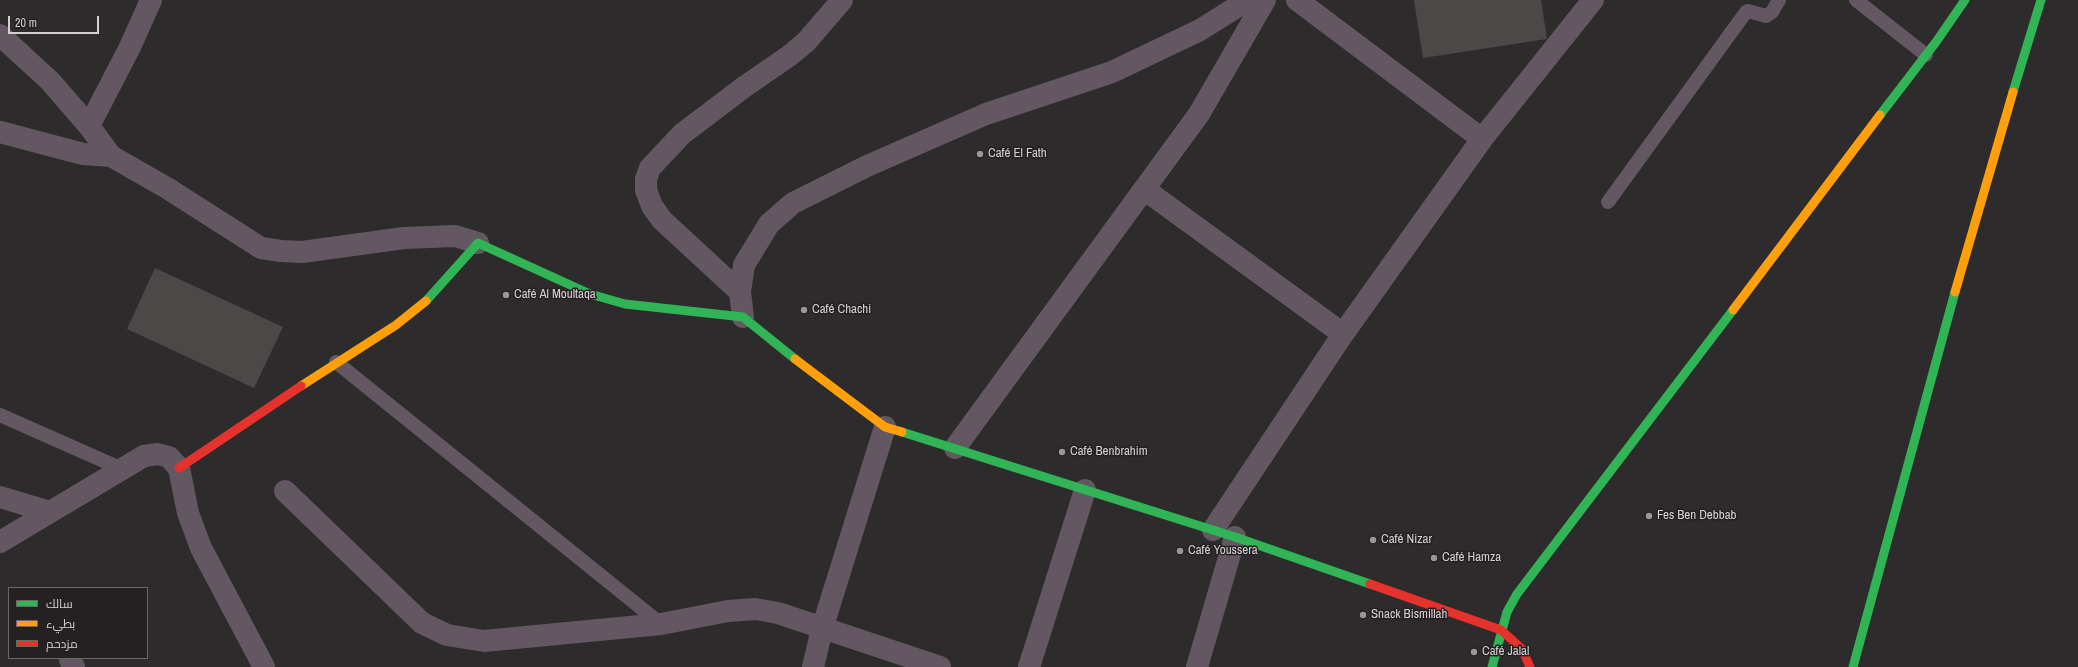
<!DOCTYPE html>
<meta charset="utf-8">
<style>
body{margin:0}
#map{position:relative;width:2078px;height:667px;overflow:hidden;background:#2e2b2c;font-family:"Archivo Narrow",Cairo,sans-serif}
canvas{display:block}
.legend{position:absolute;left:8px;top:587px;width:140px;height:72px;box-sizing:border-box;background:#252022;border:1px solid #6b6668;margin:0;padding:5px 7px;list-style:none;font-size:12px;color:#d4d0d2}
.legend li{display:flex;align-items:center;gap:8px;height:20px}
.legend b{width:20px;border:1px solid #6b6668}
.scale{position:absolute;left:8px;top:16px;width:91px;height:18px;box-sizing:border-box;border:2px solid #d4d0d2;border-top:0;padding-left:5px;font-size:12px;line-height:14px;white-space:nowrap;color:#d4d0d2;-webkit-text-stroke:3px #252022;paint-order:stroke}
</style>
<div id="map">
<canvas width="2078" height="667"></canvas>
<ul class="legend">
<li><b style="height:5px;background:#30b455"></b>سالك</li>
<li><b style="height:5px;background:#ff9f0a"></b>بطيء</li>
<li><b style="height:5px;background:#e5322d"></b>مزدحم</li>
</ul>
<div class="scale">20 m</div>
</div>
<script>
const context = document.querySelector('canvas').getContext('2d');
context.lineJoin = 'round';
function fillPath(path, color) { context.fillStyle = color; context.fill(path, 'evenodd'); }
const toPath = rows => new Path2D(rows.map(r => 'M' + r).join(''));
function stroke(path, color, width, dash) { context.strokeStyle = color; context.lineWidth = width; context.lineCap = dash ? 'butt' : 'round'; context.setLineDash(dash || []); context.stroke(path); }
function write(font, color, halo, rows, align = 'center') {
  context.font = font + ' "Archivo Narrow",sans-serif'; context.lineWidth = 3; context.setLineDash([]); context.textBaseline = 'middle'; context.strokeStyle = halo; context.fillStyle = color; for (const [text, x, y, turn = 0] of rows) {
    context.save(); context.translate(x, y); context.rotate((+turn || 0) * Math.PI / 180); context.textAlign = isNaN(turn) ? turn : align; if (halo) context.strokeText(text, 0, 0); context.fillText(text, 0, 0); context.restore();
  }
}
const building = toPath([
 [1414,0,1541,0,1547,39,1423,58],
 [155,268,283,327,254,388,127,329]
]);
const lane = toPath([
 [1856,0,1926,55],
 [1608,202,1746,12,1748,11,1766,16,1772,12,1779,0],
 [336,362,661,624],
 [0,415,122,469]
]);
const street = toPath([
 [1297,0,1482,139],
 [0,35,50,81,89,126,111,156,167,188,261,248,281,251,302,252,404,238,455,236,478,243],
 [89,126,130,47,151,0],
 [0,132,83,154,111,156],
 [1144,189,1343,334],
 [740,292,662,220,652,206,646,190,646,179,650,168,682,134,744,87,789,56,806,42,842,0],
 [743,317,740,292,744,265,769,224,793,203,867,166,986,114,1112,72,1200,30,1248,0],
 [955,448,1199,114,1265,0],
 [285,491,422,623,447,635,484,641,661,624,728,611,755,609,778,613,940,667],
 [0,497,50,512],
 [1213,530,1343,334,1482,139,1593,0],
 [0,542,144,456,158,454,169,457,179,468,188,513,201,548,264,667],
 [70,660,74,667],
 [813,667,822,629,885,427],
 [1029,667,1085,490],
 [1197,667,1235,537]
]);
const fast = toPath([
 [2013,92,2041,0],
 [1880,115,1936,42,1965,0],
 [426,301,478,243,590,294,625,304,743,317,795,359],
 [902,432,1235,537,1370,584],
 [1492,667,1507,612,1517,594,1733,310],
 [1853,667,1955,292]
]);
const slow = toPath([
 [1955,292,2013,92],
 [1733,310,1880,115],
 [795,359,885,427,902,432],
 [301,386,396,325,426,301]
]);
const jam = toPath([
 [179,468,301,386],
 [1370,584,1501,630,1522,649,1530,667]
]);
const markers = [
 [980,154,4,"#9a9698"],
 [506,295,4,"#9a9698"],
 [804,310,4,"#9a9698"],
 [1062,452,4,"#9a9698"],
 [1649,516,4,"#9a9698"],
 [1373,540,4,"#9a9698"],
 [1180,551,4,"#9a9698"],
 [1434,558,4,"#9a9698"],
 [1363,615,4,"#9a9698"],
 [1474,652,4,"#9a9698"]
];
const poiNames = [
 ["Café El Fath",988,154],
 ["Café Al Moultaqa",514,295],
 ["Café Chachi",812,310],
 ["Café Benbrahim",1070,452],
 ["Fes Ben Debbab",1657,516],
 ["Café Nizar",1381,540],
 ["Café Youssera",1188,551],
 ["Café Hamza",1442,558],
 ["Snack Bismillah",1371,615],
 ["Café Jalal",1482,652]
];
fillPath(building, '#4b4848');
stroke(lane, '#635861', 14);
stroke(street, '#635861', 22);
stroke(fast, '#30b455', 9);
stroke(slow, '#ff9f0a', 9);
stroke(jam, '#e5322d', 9);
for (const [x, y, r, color] of markers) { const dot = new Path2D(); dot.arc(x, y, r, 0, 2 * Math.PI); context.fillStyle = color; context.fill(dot); stroke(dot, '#252022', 1.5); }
write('13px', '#d4d0d2', '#252022', poiNames, 'left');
</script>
